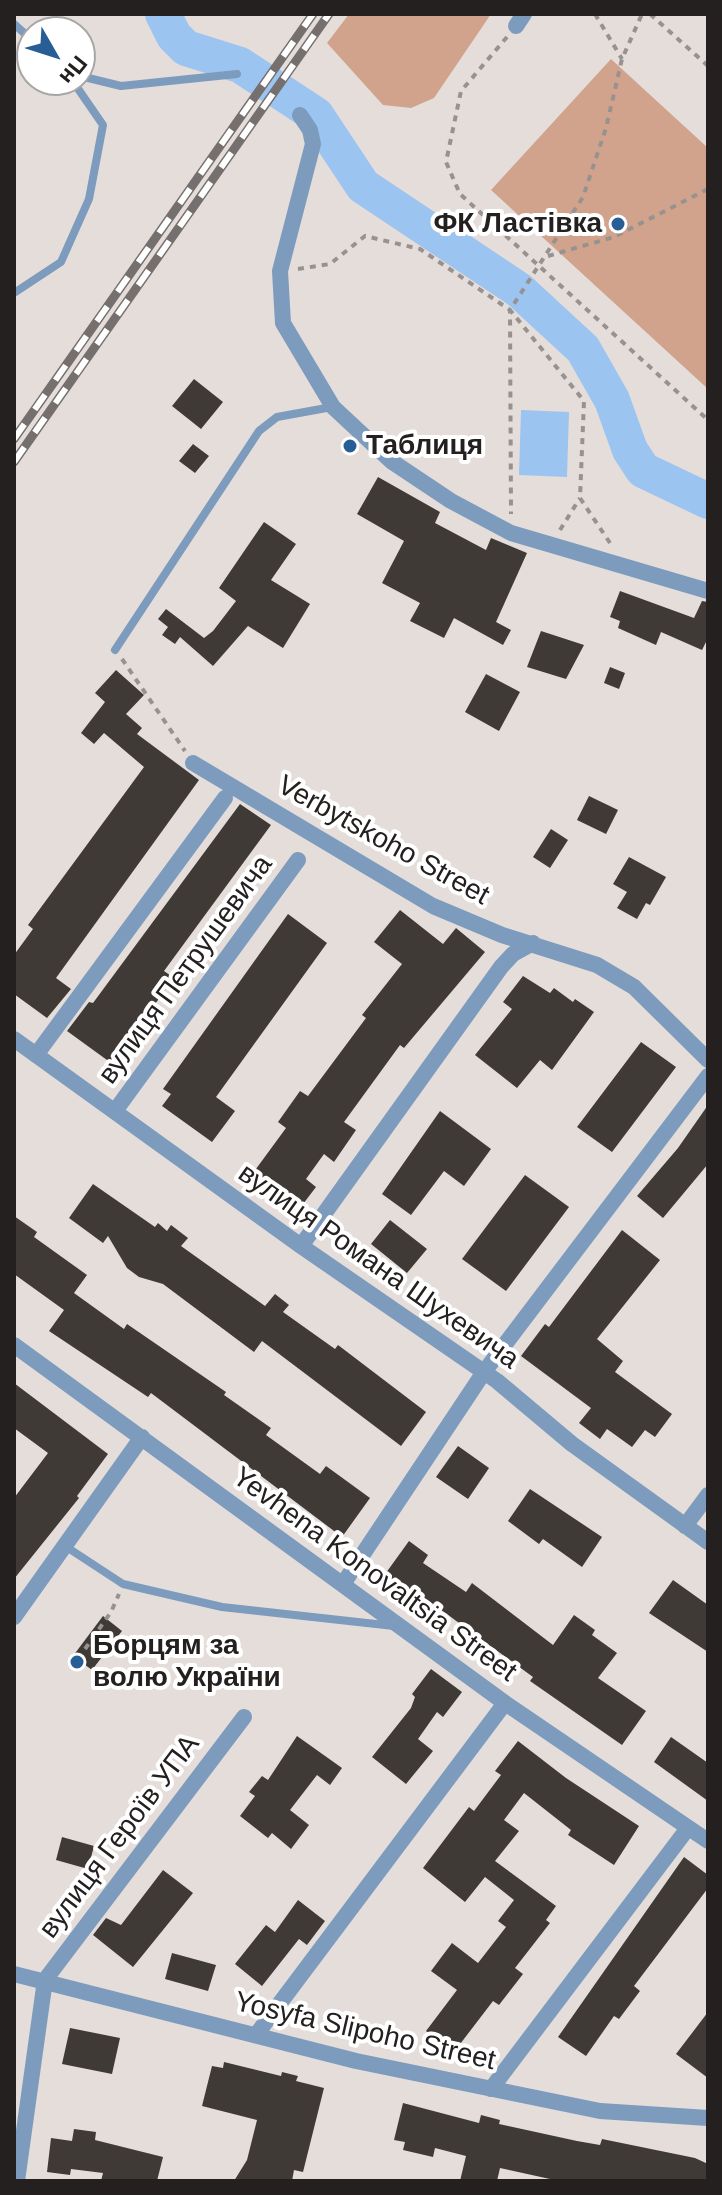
<!DOCTYPE html>
<meta charset="utf-8">
<style>
body{margin:0}
#map{position:relative;width:722px;height:2195px;overflow:hidden;background:#e4ddda;font-family:Arial,sans-serif}
canvas{display:block}
.frame{position:absolute;inset:0;border:16px solid #23201f;pointer-events:none}
.north{position:absolute;left:16px;top:16px;width:80px;height:80px;box-sizing:border-box;background:#fff;border:2px solid #a7a6a5;border-radius:50%;rotate:129deg;font-size:22px;font-weight:700;line-height:32px;text-align:center;color:#23201f}
.north::after{content:'';display:block;margin:auto;width:28px;height:36px;background:#265e95;clip-path:polygon(50% 0,100% 100%,50% 72%,0 100%)}
</style>
<div id="map">
<canvas width="722" height="2195"></canvas>
<div class="frame"></div>
<div class="north">Пн</div>
</div>
<script>
const context = document.querySelector('canvas').getContext('2d');
context.lineJoin = 'round';
function fillPath(path, color) { context.fillStyle = color; context.fill(path, 'evenodd'); }
const toPath = rows => new Path2D(rows.map(r => 'M' + r).join(''));
function stroke(path, color, width, dash) { context.strokeStyle = color; context.lineWidth = width; context.lineCap = dash ? 'butt' : 'round'; context.setLineDash(dash || []); context.stroke(path); }
function write(font, color, halo, rows, align = 'center') {
  context.font = font + ' Arial,sans-serif'; context.lineWidth = 8; context.setLineDash([]); context.textBaseline = 'middle'; context.strokeStyle = halo; context.fillStyle = color; for (const [text, x, y, turn = 0] of rows) {
    context.save(); context.translate(x, y); context.rotate((+turn || 0) * Math.PI / 180); context.textAlign = isNaN(turn) ? turn : align; if (halo) context.strokeText(text, 0, 0); context.fillText(text, 0, 0); context.restore();
  }
}
const green = toPath([
 [349,14,491,14,434,98,411,108,383,105,327,43],
 [611,59,708,148,708,389,491,190]
]);
const water = toPath([
 [521,410,569,412,567,477,519,475]
]);
const river = toPath([
 [163,14,174,36,186,48,240,65,316,115,363,186,519,290,583,349,612,400,630,450,643,470,708,501]
]);
const building = toPath([
 [194,379,223,402,201,429,172,406],
 [193,444,209,456,195,473,179,461],
 [378,477,440,512,435,523,486,550,491,538,527,553,496,622,511,630,503,645,454,618,444,638,410,621,420,603,382,583,404,541,357,514],
 [264,522,296,544,271,580,310,604,283,648,248,626,213,666,180,637,175,644,162,635,168,627,158,619,166,609,204,638,213,631,236,601,219,588],
 [620,591,694,618,702,601,708,602,708,638,702,650,661,632,656,645,618,628,620,621,610,617],
 [541,631,584,645,566,679,527,667],
 [610,667,625,673,619,689,604,683],
 [116,670,144,695,126,714,142,728,137,734,199,780,56,978,71,989,47,1018,14,994,14,955,33,929,28,925,144,767,104,733,94,744,81,733,105,702,95,693],
 [486,674,520,692,499,731,465,712],
 [589,796,618,810,606,834,577,820],
 [240,804,271,825,164,971,174,978,134,1033,140,1038,118,1068,67,1031,89,1002,93,1003],
 [551,829,568,840,550,868,533,857],
 [629,857,666,877,650,905,646,903,637,919,617,908,627,892,613,884],
 [400,910,443,944,456,928,485,952,404,1048,400,1045,344,1122,356,1130,334,1162,324,1154,306,1179,316,1187,300,1208,253,1173,286,1128,278,1122,300,1091,308,1096,366,1018,362,1015,402,964,374,942],
 [288,914,327,943,216,1097,235,1111,212,1142,162,1106,171,1094,163,1089],
 [523,976,550,993,554,988,573,1002,575,999,594,1012,552,1070,540,1060,517,1088,475,1055,512,1009,503,1002],
 [641,1042,676,1067,612,1152,577,1127],
 [708,1105,708,1164,663,1218,637,1196,678,1148],
 [440,1111,491,1149,464,1186,444,1171,411,1215,382,1194],
 [525,1175,569,1207,506,1291,462,1259],
 [93,1184,155,1227,158,1223,167,1231,171,1225,188,1238,181,1246,265,1306,275,1294,289,1305,283,1312,335,1349,338,1345,426,1412,401,1446,262,1341,254,1352,163,1284,139,1277,127,1268,108,1236,103,1243,69,1218],
 [14,1216,37,1232,34,1237,87,1275,74,1293,124,1329,127,1324,226,1392,224,1395,271,1428,266,1435,320,1474,326,1466,370,1498,342,1537,151,1393,148,1397,49,1331,64,1310,14,1274],
 [390,1220,427,1249,407,1273,371,1244],
 [622,1230,660,1260,597,1339,623,1361,615,1372,672,1414,655,1437,645,1430,632,1447,607,1429,600,1439,579,1423,591,1408,521,1356,545,1324,549,1327],
 [14,1383,108,1454,77,1496,79,1498,14,1579,14,1498,48,1453,14,1428],
 [458,1446,489,1468,468,1499,436,1477],
 [530,1489,602,1537,582,1567,543,1539,539,1544,508,1521],
 [409,1541,428,1555,423,1563,466,1592,472,1583,553,1645,574,1615,595,1630,592,1635,617,1653,598,1678,646,1711,622,1745,530,1681,533,1677,418,1593,414,1598,383,1577],
 [673,1580,708,1605,708,1652,649,1613],
 [103,1616,122,1631,92,1670,73,1656],
 [431,1669,462,1692,443,1717,437,1712,418,1739,433,1751,406,1784,372,1757,411,1708,415,1697,412,1694],
 [297,1736,342,1768,330,1785,317,1775,290,1810,309,1825,291,1849,272,1833,268,1838,240,1816,255,1796,249,1792,262,1776,268,1780],
 [671,1737,708,1763,708,1801,654,1762],
 [518,1741,566,1778,639,1826,614,1865,568,1835,571,1830,524,1793,504,1820,519,1831,495,1861,556,1906,546,1920,550,1923,515,1968,523,1974,499,2005,493,2001,454,2052,426,2031,457,1990,431,1971,452,1943,478,1963,506,1927,498,1921,514,1900,485,1877,465,1902,423,1868,469,1807,474,1811,501,1775,495,1771],
 [62,1837,94,1846,88,1869,56,1860],
 [684,1857,708,1875,708,1888,634,1986,640,1991,619,2019,614,2016,586,2056,558,2037],
 [163,1870,193,1893,133,1967,93,1935,106,1918,121,1925],
 [298,1900,325,1921,307,1945,299,1939,262,1986,235,1964,266,1925,275,1932],
 [172,1953,216,1965,208,1991,165,1979],
 [708,2012,708,2078,676,2054],
 [70,2028,120,2038,112,2074,62,2064],
 [224,2062,281,2076,282,2072,298,2076,296,2081,324,2088,303,2172,294,2170,292,2181,234,2181,247,2160,257,2120,202,2106,212,2066,223,2068],
 [403,2103,479,2123,481,2115,500,2120,499,2124,577,2141,600,2145,602,2139,695,2158,708,2164,708,2181,559,2181,500,2168,497,2181,460,2181,466,2156,435,2148,433,2157,403,2150,405,2142,394,2140],
 [74,2129,96,2132,95,2140,163,2157,157,2181,101,2181,103,2173,71,2169,70,2175,47,2172,51,2138,72,2141]
]);
const path = toPath([
 [595,14,622,59],
 [650,14,708,66],
 [507,37,461,91,446,162,460,194,708,420],
 [548,256,614,237,708,189],
 [298,269,330,264,365,236,420,249,510,310,511,514],
 [560,530,580,498],
 [610,543,580,498,584,401,510,310,583,197,606,128,622,59,642,14],
 [122,659,185,751],
 [85,1649,111,1612,119,1594]
]);
const lane = toPath([
 [14,24,32,40],
 [80,76,121,86,237,74],
 [14,293,61,262,89,199,103,125,72,80],
 [115,650,259,431,277,417,332,407],
 [65,1546,123,1584,222,1607,394,1626]
]);
const street = toPath([
 [516,26,524,14],
 [300,115,310,130,313,144,280,271,283,323,333,407,391,461,451,501,511,533,708,591],
 [193,763,433,906,502,935,597,965,634,987,708,1060],
 [14,1039,301,1246,497,1381,572,1444,708,1542],
 [36,1055,225,798],
 [115,1111,298,860],
 [301,1246,501,967,513,954,533,943],
 [14,1345,505,1703,708,1841],
 [685,1526,708,1495],
 [343,1584,484,1372,708,1076],
 [14,1617,142,1437],
 [14,1974,356,2061,600,2111,708,2118],
 [256,2035,505,1703],
 [491,2089,688,1828],
 [17,2181,45,1980,244,1717]
]);
const rail = toPath([
 [14,439,313,14],
 [14,462,329,14]
]);
const markers = [
 [618,224,8,"#265e95"],
 [350,446,8,"#265e95"],
 [77,1662,8,"#265e95"]
];
const poiNames = [
 ["ФК Ластівка",602,224,"right"],
 ["Таблиця",366,446],
 ["Борцям за",93,1646],
 ["волю України",93,1678]
];
const streetNames = [
 ["Verbytskoho Street",383,841,29],
 ["вулиця Петрушевича",186,970,-54],
 ["вулиця Романа Шухевича",378,1267,35],
 ["Yevhena Konovaltsia Street",374,1575,36],
 ["вулиця Героїв УПА",120,1837,-53],
 ["Yosyfa Slipoho Street",365,2032,13]
];
fillPath(green, '#d2a38c');
fillPath(water, '#9cc4f1');
stroke(river, '#9cc4f1', 36);
fillPath(building, '#403a37');
stroke(path, '#979290', 4, [6, 6]);
stroke(lane, '#7c9bbd', 8);
stroke(street, '#7c9bbd', 16);
stroke(rail, '#75706e', 9);
stroke(rail, '#fff', 6, [18]);
for (const [x, y, r, color] of markers) { const dot = new Path2D(); dot.arc(x, y, r, 0, 2 * Math.PI); context.fillStyle = color; context.fill(dot); stroke(dot, '#fff', 3); }
write('bold 28px', '#23201f', '#fff', poiNames, 'left');
write('28px', '#23201f', '#fff', streetNames);
</script>
